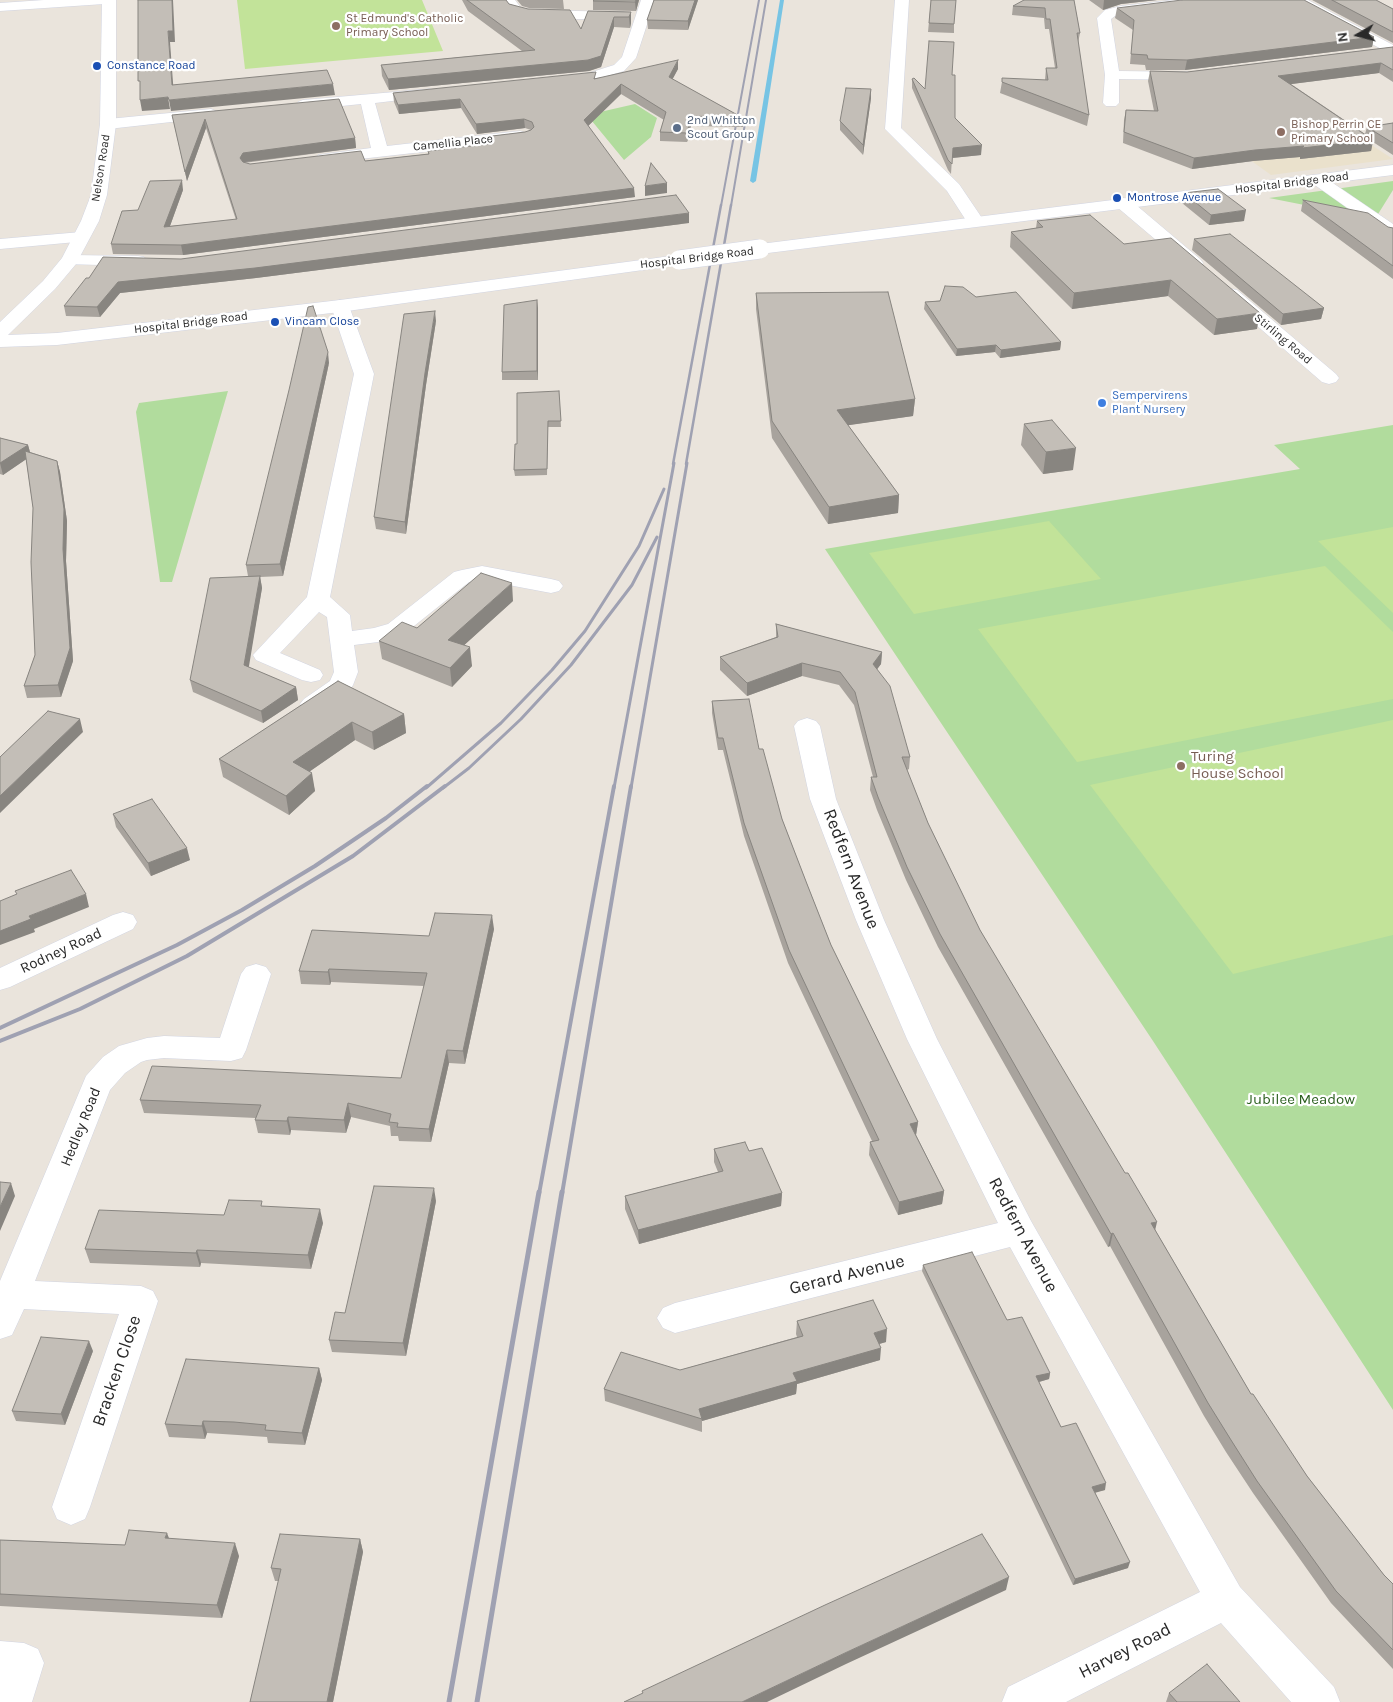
<!DOCTYPE html>
<style>
body{margin:0}
#map{position:relative;width:1393px;height:1702px;overflow:hidden;background:#eae4dc;font-family:Karla,sans-serif}
canvas{display:block}
.north{position:absolute;left:1333px;top:10px;width:50px;height:50px;-webkit-text-stroke:4px #fff;paint-order:stroke;rotate:262deg;font-size:14px;font-weight:700;line-height:20px;text-align:center;color:#292929}
.north::after{content:'';display:block;margin:auto;width:18px;height:22px;background:#292929;clip-path:polygon(50% 0,100% 100%,50% 72%,0 100%)}
</style>
<div id="map">
<canvas width="1393" height="1702"></canvas>
<div class="north">N</div>
</div>
<script>
const context = document.querySelector('canvas').getContext('2d');
context.lineJoin = 'round';
function fillPath(path, color) { context.fillStyle = color; context.fill(path, 'evenodd'); }
const toPath = rows => new Path2D(rows.map(r => 'M' + r).join(''));
function stroke(path, color, width, dash) { context.strokeStyle = color; context.lineWidth = width; context.lineCap = dash ? 'butt' : 'round'; context.setLineDash(dash || []); context.stroke(path); }
function write(font, color, halo, rows, align = 'center') {
  context.font = font + ' Karla,sans-serif'; context.lineWidth = 4.5; context.setLineDash([]); context.textBaseline = 'middle'; context.strokeStyle = halo; context.fillStyle = color; for (const [text, x, y, turn = 0] of rows) {
    context.save(); context.translate(x, y); context.rotate((+turn || 0) * Math.PI / 180); context.textAlign = isNaN(turn) ? turn : align; if (halo) context.strokeText(text, 0, 0); context.fillText(text, 0, 0); context.restore();
  }
}
const education = toPath([
 [1300,99,1393,159,1271,175,1185,113]
]);
const green = toPath([
 [635,104,657,118,651,137,624,160,587,115],
 [1393,181,1393,190,1375,219,1269,198],
 [228,391,172,582,160,582,136,412,139,403],
 [1393,425,1393,1410,1153,1041,825,549,1300,469,1274,445]
]);
const pitch = toPath([
 [237,0,422,0,443,51,245,69],
 [1049,521,1101,579,914,614,869,553],
 [1393,527,1393,613,1318,541],
 [1325,566,1393,632,1393,699,1077,762,978,629],
 [1393,720,1393,935,1233,974,1090,785]
]);
const stream = toPath([
 [780,0,784,0,756,181,753,183,750,181,780,0]
]);
const street = toPath([
 [44,0,111,0,104,4,0,11,0,3,44,0],
 [501,0,515,0,521,8,529,10,624,12,631,16,624,20,529,18,511,14,501,0],
 [641,0,655,0,636,58,624,71,590,81,559,84,554,83,552,80,554,77,589,73,614,65,622,57,641,0],
 [895,0,909,0,901,128,959,184,984,221,981,225,969,225,947,191,885,129,895,0],
 [1174,0,1217,0,1210,4,1115,16,1111,19,1119,71,1187,72,1192,73,1194,76,1192,79,1187,80,1119,79,1119,103,1116,106,1106,106,1103,103,1105,75,1097,18,1105,10,1121,6,1174,0],
 [1291,0,1308,0,1393,45,1393,55,1293,3,1291,0],
 [429,89,434,90,436,93,434,96,375,103,387,146,520,131,526,133,528,136,526,139,520,141,324,163,318,161,316,158,318,155,371,148,361,104,303,110,298,108,295,105,298,102,303,100,429,89],
 [211,109,216,111,219,114,216,117,108,129,103,127,100,124,103,121,108,119,211,109],
 [1318,175,1324,177,1393,224,1393,237,1387,236,1312,183,1310,180,1312,177,1318,175],
 [1123,198,1129,199,1200,259,1203,263,1200,267,1194,268,1188,267,1117,207,1115,203,1117,199,1123,198],
 [81,232,87,233,90,237,87,241,0,249,0,239,81,232],
 [70,255,138,256,144,257,147,261,144,265,138,266,64,264,61,260,64,256,70,255],
 [1231,289,1237,290,1336,374,1339,378,1336,382,1329,384,1322,382,1225,298,1222,294,1225,290,1231,289],
 [340,300,347,302,349,306,374,374,330,597,350,615,352,631,374,628,388,624,454,572,462,570,482,566,551,579,559,581,563,586,559,591,551,593,482,580,469,582,404,634,378,642,354,645,358,672,353,685,350,690,322,709,313,712,304,709,300,704,304,699,330,681,334,672,327,617,319,612,280,653,320,670,323,675,320,680,311,682,302,680,256,660,253,655,307,597,354,374,331,306,333,302,340,300],
 [807,718,816,721,820,726,836,799,884,920,937,1039,1031,1221,1240,1587,1334,1687,1340,1702,1291,1702,1221,1623,1066,1702,1002,1702,1008,1687,1200,1592,1010,1247,675,1333,663,1328,657,1318,663,1308,675,1303,998,1223,907,1039,856,920,810,799,794,726,798,721,807,718],
 [123,912,133,915,137,922,133,929,10,987,0,990,0,968,113,915,123,912],
 [256,964,266,967,271,974,246,1050,242,1058,231,1061,164,1058,147,1060,141,1062,125,1073,110,1090,35,1281,141,1286,153,1291,158,1301,90,1507,85,1519,71,1525,57,1519,52,1507,119,1314,24,1309,12,1335,0,1339,0,1281,86,1076,103,1057,119,1046,147,1038,164,1036,220,1038,241,974,246,967,256,964],
 [0,1641,24,1643,38,1649,44,1663,32,1702,0,1702,0,1641]
]);
const secondary = toPath([
 [102,0,116,0,116,124,107,195,99,221,76,264,55,289,8,335,57,333,340,300,679,255,685,256,688,260,685,264,679,265,340,312,57,345,0,347,0,322,43,281,62,258,81,221,91,195,100,124,102,0],
 [1393,165,1393,175,760,254,754,253,751,249,754,245,760,244,1393,165]
]);
const railFar4 = toPath([
 [721,206,759,0],
 [731,206,766,0]
]);
const railFar3 = toPath([
 [673,464,721,205],
 [686,464,731,205]
]);
const railFar2 = toPath([
 [426,788,501,723,552,670,585,631,639,546,664,489],
 [443,788,469,768,521,719,571,665,632,585,657,537],
 [614,788,674,463],
 [631,788,687,463]
]);
const railFar1 = toPath([
 [0,1028,177,945,242,910,315,866,386,818,427,786],
 [0,1041,80,1009,187,956,353,856,445,786],
 [539,1194,614,786],
 [562,1194,631,786]
]);
const rail = toPath([
 [449,1702,539,1192],
 [477,1702,562,1192]
]);
const secondaryBridge = toPath([
 [679,260,760,249]
]);
const wall = toPath([
 [462,0,506,0,509,4,581,29,588,11,631,12,631,23,630,28,614,27,601,67,589,71,389,90,382,76,381,65,522,51,468,11],
 [517,0,563,0,564,9,529,8,522,6],
 [639,0,636,11,593,10,593,1],
 [654,0,698,0,688,30,648,29,647,20],
 [931,0,954,24,954,33,928,32],
 [1074,0,1080,33,1078,43,1089,115,1087,126,1000,93,1002,82,1045,80,1046,68,1055,68,1049,29,1045,29,1044,18,1012,15,1013,6],
 [1089,0,1157,0,1121,4,1103,10],
 [1312,0,1376,0,1393,9,1393,43],
 [1117,8,1374,37,1372,47,1185,70,1146,70,1145,65,1130,64,1133,30,1115,18],
 [1393,47,1393,82,1379,73,1291,84,1365,134,1367,127,1393,123,1393,155,1373,142,1371,151,1300,159,1300,157,1253,161,1192,169,1123,143,1124,120,1126,110,1154,111,1148,81,1150,71,1187,72],
 [678,69,672,79,743,118,743,127,691,126,687,142,660,141,660,132,664,120,621,94,588,126,635,197,183,255,113,254,111,244,138,210,183,190,170,226,236,220,206,128,187,181,172,115,355,138,356,148,244,163,250,164,365,161,428,154,428,151,484,144,484,137,525,132,531,130,525,128,477,134,461,108,399,114,394,102,393,93,597,78],
 [952,75,955,118,981,155,952,158,951,174,948,170,912,88,912,79,925,89],
 [871,89,871,98,863,155,840,130,840,121],
 [1184,193,1244,221,1209,225,1182,203],
 [1303,200,1388,227,1393,228,1393,279,1301,211],
 [1037,221,1124,244,1257,329,1214,335,1168,296,1072,309,1010,247,1011,232,1036,228],
 [689,223,256,278,120,293,100,317,66,316,64,306,89,278,181,259],
 [1194,239,1324,308,1321,319,1281,325,1192,250],
 [756,293,915,399,913,416,848,425,899,495,898,513,828,524,772,438,756,309],
 [976,297,1061,342,1060,350,1000,358,995,352,956,356,924,309,925,302],
 [537,300,538,380,502,380,502,372],
 [436,321,426,385,406,534,376,529,374,517],
 [329,363,283,576,260,577,262,588,248,667,296,687,298,700,263,723,193,692,190,680,248,576,246,565],
 [559,391,561,427,548,427,547,475,515,476,514,470,517,444],
 [1024,424,1073,470,1043,474,1021,445],
 [0,438,28,445,30,452,57,461,60,472,67,521,66,561,73,661,61,697,27,698,24,686,35,655,33,508,26,459,3,475,0,474],
 [513,601,464,645,472,666,452,687,382,659,379,641,417,628],
 [776,624,882,652,881,664,877,669,910,757,909,769,907,770,928,823,980,930,1251,1394,1307,1476,1384,1575,1393,1584,1393,1669,1331,1603,1253,1493,1226,1452,1204,1416,1110,1246,1108,1247,938,947,906,880,877,810,870,790,871,777,873,777,854,705,839,685,802,676,747,696,720,670,720,657,776,637],
 [338,681,404,714,406,733,374,750,355,740,310,771,315,791,289,815,223,777,219,759],
 [712,701,759,749,782,819,807,884,831,945,918,1122,916,1135,944,1191,942,1204,898,1215,869,1155,870,1142,872,1141,788,963,744,836,723,750,718,750,712,713],
 [113,814,190,860,151,876,116,827],
 [494,929,465,1064,449,1063,431,1142,399,1141,398,1136,391,1136,390,1126,351,1117,346,1133,291,1130,290,1135,258,1133,255,1120,256,1118,144,1113,140,1100,401,1078,424,986,331,982,330,985,301,984,299,971,429,936],
 [714,1149,749,1151,782,1193,781,1206,639,1244,625,1209,625,1196,718,1172,714,1162],
 [436,1201,406,1356,332,1352,329,1340,345,1313],
 [263,1206,323,1223,311,1269,201,1263,200,1267,90,1263,85,1249],
 [923,1265,1007,1320,1050,1373,1049,1379,1039,1382,1061,1427,1105,1490,1095,1492,1128,1568,1073,1585,922,1271],
 [797,1321,886,1342,879,1344,880,1360,797,1384,796,1394,702,1421,702,1432,605,1401,604,1389,680,1370,797,1337,796,1334],
 [93,1351,65,1425,16,1421,12,1411],
 [319,1368,322,1380,305,1445,268,1443,267,1437,238,1435,207,1433,205,1439,169,1437,165,1424],
 [169,1538,239,1556,222,1618,0,1606,0,1540,125,1545],
 [360,1539,363,1552,333,1702,250,1702,279,1581,275,1581,271,1568],
 [1169,1693,1240,1702,1166,1702]
]);
const shadedWall = toPath([
 [172,0,173,0,175,42,170,42,174,96,172,85,168,31],
 [636,0,639,0,636,11,635,2],
 [695,0,698,0,688,30,688,21],
 [1104,0,1157,0,1121,4,1103,10],
 [631,12,631,23,630,28,629,17],
 [614,17,614,27,601,67,589,71,389,90,388,79,588,60],
 [1374,37,1372,47,1185,70,1187,60],
 [678,60,678,69,669,86,669,77],
 [1381,63,1379,73,1276,86,1278,76],
 [333,84,335,95,171,111,169,100],
 [621,84,621,94,585,129,584,120],
 [871,89,871,98,863,155,863,145],
 [168,97,170,109,142,111,140,100],
 [460,99,461,108,399,114,398,105],
 [691,116,691,126,687,142,687,133],
 [205,119,206,128,187,181,185,172],
 [524,119,525,128,477,134,476,124],
 [355,138,356,148,245,162,241,168,240,158,243,153],
 [1373,140,1371,151,1300,159,1300,157,1253,161,1192,169,1194,158,1255,150],
 [982,145,981,155,952,158,953,148],
 [182,180,183,190,166,237,164,227],
 [667,183,667,193,645,196,645,186],
 [634,188,635,197,183,255,181,245],
 [1246,210,1244,221,1209,225,1211,215],
 [689,213,689,223,256,278,120,293,100,317,97,307,118,282],
 [1171,280,1168,296,1072,309,1074,293],
 [537,300,538,308,538,380,537,371],
 [1324,308,1321,319,1281,325,1283,314],
 [435,311,436,321,426,385,406,534,405,522,425,373],
 [1260,313,1257,329,1214,335,1217,319],
 [1061,342,1060,350,1000,358,1001,350],
 [996,345,995,352,956,356,957,349],
 [328,352,329,363,283,576,280,564],
 [915,399,913,416,836,427,837,410],
 [28,445,31,456,3,475,0,463],
 [1076,448,1073,470,1043,474,1046,452],
 [57,461,60,472,67,521,66,561,73,661,61,697,58,685],
 [899,495,898,513,828,524,829,507],
 [260,576,262,588,247,678,244,665],
 [512,583,513,601,450,658,448,640],
 [470,647,472,666,452,687,450,668],
 [882,652,881,664,872,676,873,664],
 [802,663,802,676,747,696,747,683],
 [296,687,298,700,263,723,261,711],
 [404,714,406,733,374,750,372,732],
 [80,719,83,732,0,813,0,796],
 [352,722,355,740,296,781,293,762],
 [312,773,315,791,289,815,286,796],
 [187,848,190,860,151,876,148,863],
 [86,894,89,907,34,929,35,932,0,945,0,931,29,916],
 [492,915,494,929,465,1064,463,1051],
 [329,969,331,982,330,985,328,972],
 [447,1050,449,1063,431,1142,429,1129],
 [348,1103,351,1117,346,1133,344,1120],
 [288,1117,291,1130,290,1135,287,1121],
 [918,1122,916,1135,910,1124],
 [11,1183,15,1196,0,1231,0,1207],
 [434,1188,436,1201,406,1356,403,1343],
 [944,1191,942,1204,898,1215,899,1202],
 [782,1193,781,1206,639,1244,638,1230],
 [320,1209,323,1223,311,1269,308,1255],
 [1157,1222,1154,1235,1151,1223],
 [1113,1233,1110,1246,1108,1247,1111,1234],
 [197,1250,201,1263,200,1267,196,1253],
 [887,1329,886,1342,872,1346,874,1333],
 [89,1341,93,1351,65,1425,61,1414],
 [881,1348,880,1360,797,1384,796,1394,702,1421,699,1409,793,1373],
 [319,1368,322,1380,305,1445,302,1433],
 [1050,1373,1049,1379,1035,1383,1036,1376],
 [203,1421,207,1433,205,1439,202,1426],
 [1106,1483,1105,1490,1091,1494,1092,1487],
 [167,1533,172,1546,165,1538],
 [360,1539,363,1552,333,1702,327,1702],
 [235,1543,239,1556,222,1618,217,1605],
 [1130,1562,1128,1568,1073,1585,1075,1579],
 [1009,1577,1006,1590,846,1664,767,1702,742,1702,847,1652]
]);
const building = toPath([
 [138,0,172,0,173,31,168,31,172,85,327,70,333,84,169,100,168,97,140,100,140,81,138,81,138,0],
 [467,0,506,0,509,4,528,9,570,10,581,29,588,11,631,12,629,17,614,17,601,56,588,60,388,79,381,65,535,50,467,0],
 [594,0,636,0,635,2,593,1,594,0],
 [654,0,695,0,688,21,647,20,654,0],
 [931,0,956,0,954,24,929,23,931,0],
 [1024,0,1074,0,1080,33,1077,33,1089,115,1002,82,1002,78,1048,80,1046,68,1057,68,1050,19,1046,19,1045,8,1013,6,1024,0],
 [1182,0,1304,0,1374,37,1187,60,1148,59,1147,55,1131,54,1134,20,1117,8,1182,0],
 [1332,0,1376,0,1393,9,1393,32,1332,0],
 [929,41,954,42,952,75,955,75,955,118,982,145,953,148,952,164,948,160,912,79,914,78,925,89,929,41],
 [1393,47,1393,70,1381,63,1278,76,1373,140,1302,148,1304,146,1255,150,1194,158,1124,132,1126,110,1158,111,1150,71,1187,72,1393,47],
 [678,60,669,77,743,118,691,116,687,133,660,132,666,112,621,84,584,120,634,188,181,245,111,244,122,211,138,210,150,181,182,180,164,227,237,219,205,119,185,172,172,115,339,99,355,138,243,153,240,158,243,162,250,164,361,151,365,161,429,154,428,151,488,144,484,137,525,132,531,130,534,127,532,122,524,119,476,124,460,99,398,105,393,93,596,72,594,79,678,60],
 [846,88,871,89,863,145,840,121,846,88],
 [1393,123,1393,143,1367,127,1393,123],
 [651,163,667,183,645,186,651,163],
 [1218,189,1246,210,1211,215,1184,193,1218,189],
 [676,195,689,213,255,268,118,282,97,307,64,306,86,278,89,278,103,257,181,259,676,195],
 [1303,200,1368,213,1388,227,1393,228,1393,266,1303,200],
 [1090,215,1124,244,1171,238,1260,313,1217,319,1171,280,1074,293,1011,232,1043,227,1037,221,1090,215],
 [1230,234,1324,308,1283,314,1194,239,1230,234],
 [945,286,963,287,976,297,1016,292,1061,342,1001,350,996,345,957,349,925,302,940,301,945,286],
 [888,292,915,399,837,410,899,495,829,507,772,421,756,293,888,292],
 [537,300,537,371,502,372,504,305,537,300],
 [313,306,328,352,280,564,246,565,289,390,308,307,313,306],
 [435,311,425,373,405,522,374,517,404,314,435,311],
 [559,391,561,421,548,421,547,469,514,470,515,444,517,444,517,393,559,391],
 [1052,420,1076,448,1046,452,1024,424,1052,420],
 [0,438,28,445,0,463,0,438],
 [25,451,57,461,64,509,63,549,70,648,58,685,24,686,35,655,31,562,33,508,25,451],
 [481,573,512,583,448,640,470,647,450,668,379,641,402,622,417,628,481,573],
 [260,576,244,665,296,687,261,711,190,680,210,578,260,576],
 [776,624,882,652,873,664,890,686,910,757,902,757,928,823,980,930,1125,1173,1128,1173,1157,1222,1151,1223,1251,1394,1253,1394,1307,1476,1384,1575,1393,1584,1393,1650,1336,1591,1257,1481,1231,1440,1208,1403,1113,1233,1111,1234,940,934,907,867,878,797,871,777,877,777,855,692,840,672,802,663,747,683,720,657,778,637,776,624],
 [338,681,404,714,372,732,352,722,293,762,312,773,286,796,219,759,338,681],
 [749,699,759,749,763,749,782,819,807,884,831,945,918,1122,910,1124,944,1191,899,1202,870,1142,879,1140,789,950,744,823,723,738,718,738,712,701,749,699],
 [48,711,80,719,0,796,0,757,48,711],
 [152,799,187,848,148,863,113,814,152,799],
 [71,870,86,894,29,916,31,919,0,931,0,901,17,894,15,891,71,870],
 [435,913,492,915,463,1051,447,1050,429,1129,397,1127,398,1123,389,1122,391,1114,348,1103,344,1120,288,1117,287,1121,255,1120,261,1105,140,1100,152,1066,401,1078,427,973,329,969,328,972,299,971,312,930,429,936,435,913],
 [745,1142,749,1151,762,1148,782,1193,638,1230,625,1196,723,1171,714,1149,745,1142],
 [0,1182,11,1183,0,1207,0,1182],
 [374,1186,434,1188,403,1343,329,1340,335,1312,345,1313,374,1186],
 [229,1200,262,1201,261,1206,320,1209,308,1255,197,1250,196,1253,85,1249,99,1210,224,1215,229,1200],
 [972,1252,1007,1320,1022,1317,1050,1373,1036,1376,1061,1427,1076,1423,1106,1483,1092,1487,1130,1562,1075,1579,923,1265,972,1252],
 [873,1300,887,1329,874,1333,881,1348,793,1373,797,1381,699,1409,702,1419,604,1389,621,1352,680,1370,803,1336,797,1321,873,1300],
 [41,1337,89,1341,61,1414,12,1411,41,1337],
 [186,1359,319,1368,302,1433,265,1430,266,1425,234,1422,203,1421,202,1426,165,1424,186,1359],
 [129,1530,167,1533,165,1538,235,1543,217,1605,0,1594,0,1540,125,1545,129,1530],
 [280,1534,360,1539,327,1702,250,1702,281,1569,271,1568,280,1534],
 [982,1534,1009,1577,847,1652,742,1702,624,1702,643,1693,642,1691,825,1605,982,1534],
 [1207,1664,1240,1702,1177,1702,1169,1693,1207,1664]
]);
const markers = [
 [336,26,5,"#8d6e63"],
 [97,66,5,"#1a4fb4"],
 [677,128,5,"#5c6f8a"],
 [1281,132,5,"#8d6e63"],
 [1117,198,5,"#1a4fb4"],
 [275,322,5,"#1a4fb4"],
 [1102,403,5,"#3f7fe0"],
 [1181,766,5,"#8d6e63"]
];
const farEducationnames = [
 ["St Edmund's Catholic",346,19],
 ["Primary School",346,33],
 ["Bishop Perrin CE",1291,125],
 ["Primary School",1291,139]
];
const farTransitnames = [
 ["Constance Road",107,66],
 ["Montrose Avenue",1127,198],
 ["Vincam Close",285,322]
];
const farServicenames = [
 ["2nd Whitton",687,121],
 ["Scout Group",687,135]
];
const farStreetnames = [
 ["Camellia Place",453,143,-6],
 ["Nelson Road",101,168,-81],
 ["Hospital Bridge Road",1292,183,-7],
 ["Hospital Bridge Road",697,258,-7],
 ["Hospital Bridge Road",191,323,-7],
 ["Stirling Road",1283,339,40]
];
const farShopnames = [
 ["Sempervirens",1112,396],
 ["Plant Nursery",1112,410]
];
const educationNames = [
 ["Turing",1191,757],
 ["House School",1191,774]
];
const streetNames = [
 ["Rodney Road",61,951,-25],
 ["Hedley Road",81,1127,-68]
];
const parkNames = [
 ["Jubilee Meadow",1301,1100]
];
const nearStreetnames = [
 ["Redfern Avenue",851,869,69],
 ["Redfern Avenue",1023,1235,62],
 ["Gerard Avenue",847,1275,-14],
 ["Bracken Close",117,1371,-71],
 ["Harvey Road",1125,1651,-27]
];
fillPath(education, '#eae1cc');
fillPath(green, '#b1dc9d');
fillPath(pitch, '#c2e399');
fillPath(stream, '#77c4e4');
stroke(street, '#d1d4e1', 1);
stroke(secondary, '#d1d4e1', 1);
fillPath(street, '#fff');
fillPath(secondary, '#fff');
stroke(railFar4, '#9fa1b2', 2);
stroke(railFar3, '#9fa1b2', 2.5);
stroke(railFar2, '#9fa1b2', 3);
stroke(railFar1, '#9fa1b2', 4);
stroke(rail, '#9fa1b2', 5);
stroke(secondaryBridge, '#d1d4e1', 20, []);
stroke(secondaryBridge, '#fff', 19);
fillPath(wall, '#a8a39d');
fillPath(shadedWall, '#888580');
fillPath(building, '#c3beb7');
stroke(building, '#888580', 1);
for (const [x, y, r, color] of markers) { const dot = new Path2D(); dot.arc(x, y, r, 0, 2 * Math.PI); context.fillStyle = color; context.fill(dot); stroke(dot, '#fff', 2); }
write('12px', '#785e54', '#fff', farEducationnames, 'left');
write('12px', '#164399', '#fff', farTransitnames, 'left');
write('12px', '#4e5e75', '#fff', farServicenames, 'left');
write('12px', '#292929', '#fff', farStreetnames);
write('12px', '#366cbe', '#fff', farShopnames, 'left');
write('15px', '#785e54', '#fff', educationNames, 'left');
write('15px', '#292929', '#fff', streetNames);
write('15px', '#2b5f1f', '#fff', parkNames);
write('18px', '#292929', '#fff', nearStreetnames);
</script>
